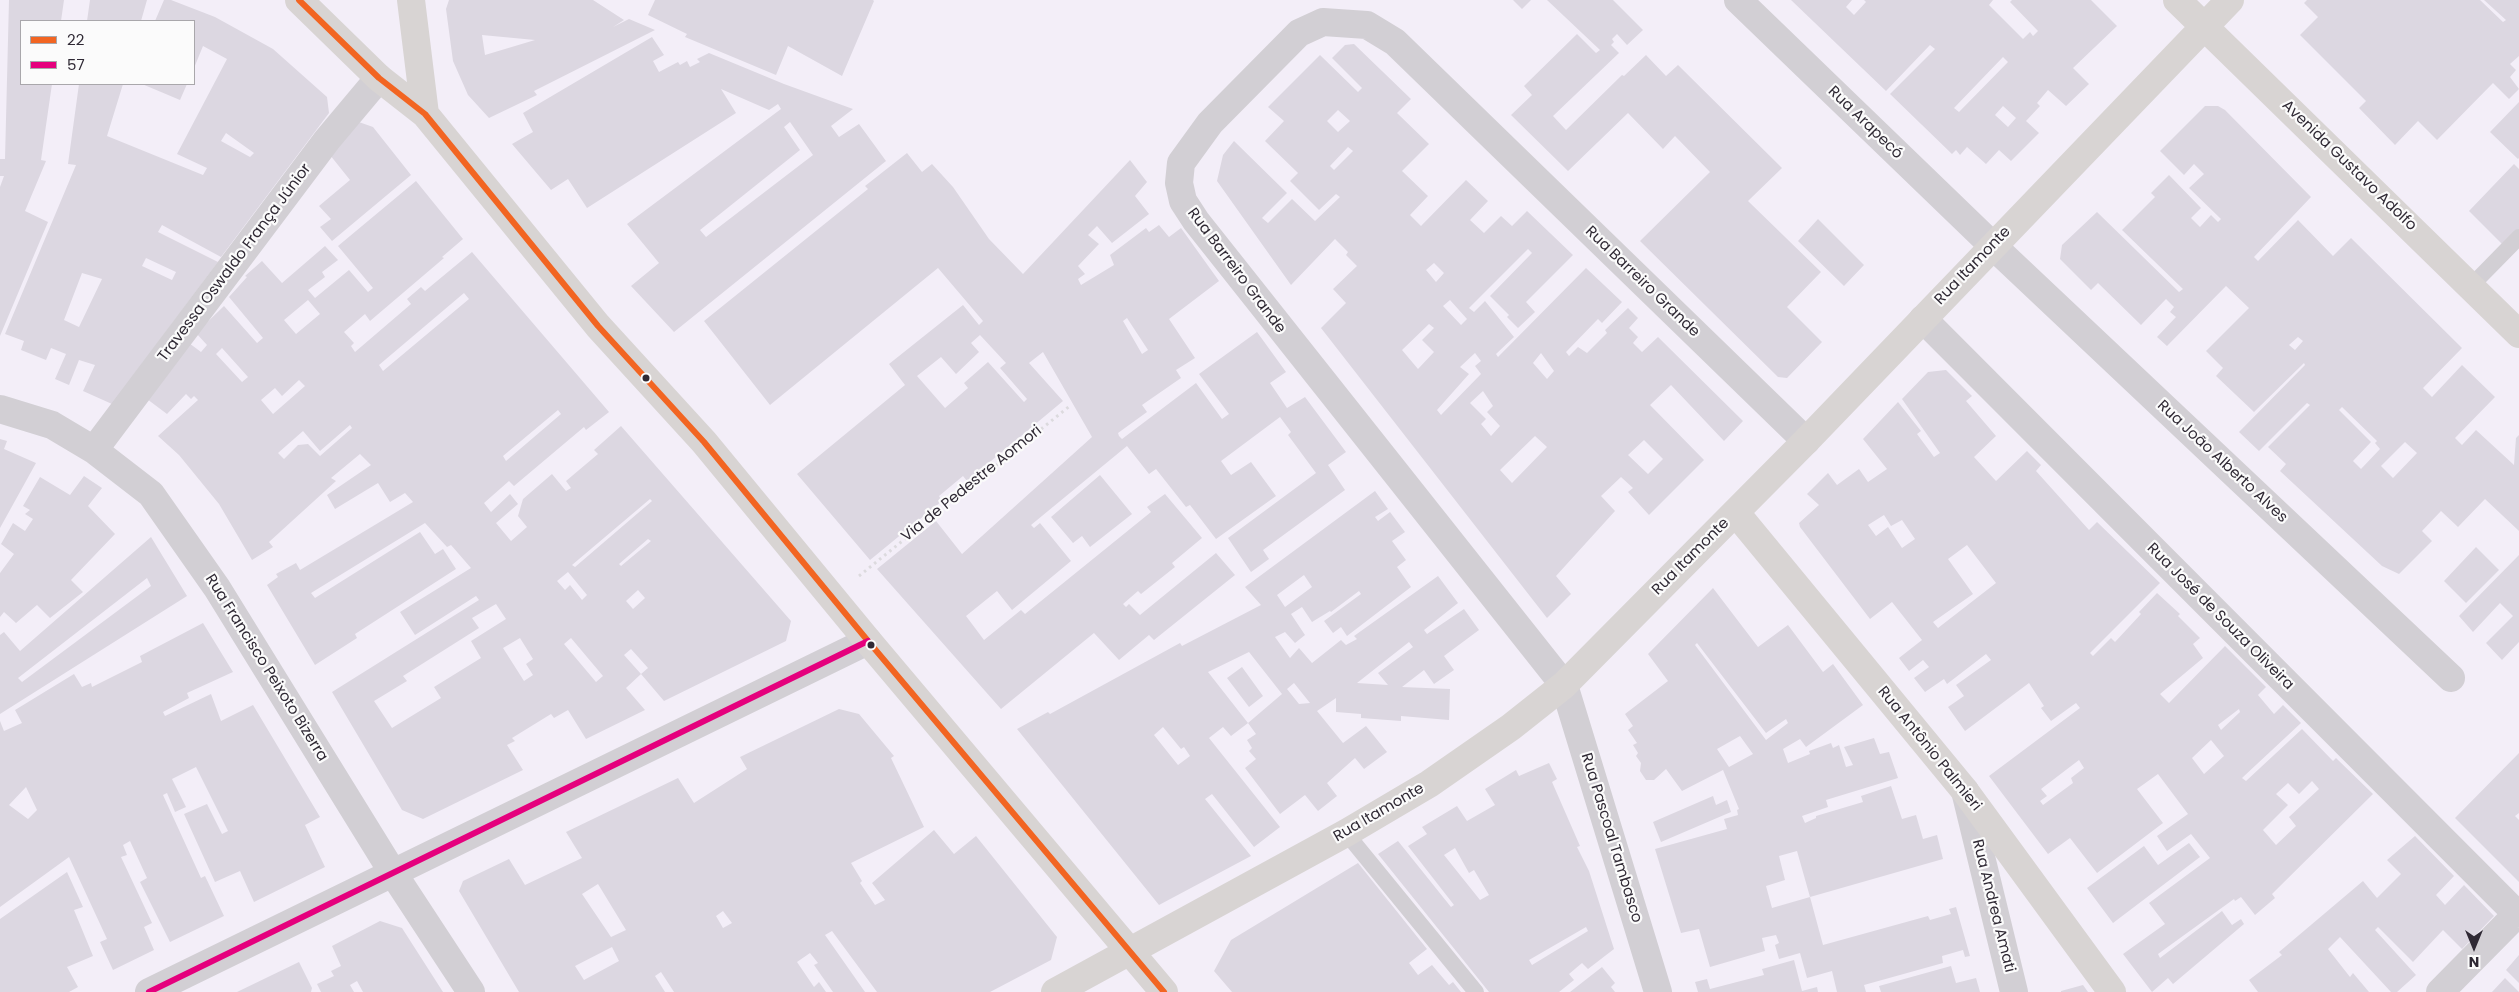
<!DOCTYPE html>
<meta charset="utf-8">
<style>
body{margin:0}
#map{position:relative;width:2519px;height:992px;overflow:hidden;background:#f3eef8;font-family:Poppins,sans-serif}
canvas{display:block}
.legend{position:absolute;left:20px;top:20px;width:175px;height:65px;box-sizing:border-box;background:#fbfbfb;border:1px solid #a9a7ab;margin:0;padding:6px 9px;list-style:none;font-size:15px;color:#2f2934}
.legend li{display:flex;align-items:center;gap:10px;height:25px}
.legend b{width:25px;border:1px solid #a9a7ab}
.north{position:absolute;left:2449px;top:922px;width:50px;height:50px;-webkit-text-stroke:4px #fbfbfb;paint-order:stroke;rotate:180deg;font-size:14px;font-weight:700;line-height:20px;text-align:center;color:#2f2934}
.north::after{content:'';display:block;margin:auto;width:18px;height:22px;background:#2f2934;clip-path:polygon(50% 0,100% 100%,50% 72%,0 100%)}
</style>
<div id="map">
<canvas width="2519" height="992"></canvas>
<ul class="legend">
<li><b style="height:6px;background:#f26522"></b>22</li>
<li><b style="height:6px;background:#e5007d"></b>57</li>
</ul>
<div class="north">N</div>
</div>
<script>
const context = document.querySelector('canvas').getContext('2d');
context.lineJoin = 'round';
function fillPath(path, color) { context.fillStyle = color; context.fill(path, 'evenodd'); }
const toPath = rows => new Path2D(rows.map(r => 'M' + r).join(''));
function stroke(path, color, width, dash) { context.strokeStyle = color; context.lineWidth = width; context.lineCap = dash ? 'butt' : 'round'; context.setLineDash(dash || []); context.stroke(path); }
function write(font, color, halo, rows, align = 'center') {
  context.font = font + ' Poppins,sans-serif'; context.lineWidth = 4.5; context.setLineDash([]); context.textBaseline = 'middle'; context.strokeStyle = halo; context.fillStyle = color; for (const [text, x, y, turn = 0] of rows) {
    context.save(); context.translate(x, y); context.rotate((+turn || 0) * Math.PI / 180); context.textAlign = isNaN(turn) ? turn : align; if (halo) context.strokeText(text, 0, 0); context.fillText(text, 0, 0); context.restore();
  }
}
const building = toPath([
 [9,0,64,0,61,21,21,21,21,84,52,84,41,160,46,161,25,211,48,222,0,336,0,187,4,176,0,176,0,159,5,159],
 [90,0,147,0,141,21,87,21],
 [164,0,171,0,215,17,273,49,327,97,329,113,221,257,162,225,158,232,218,262,112,404,83,391,95,365,79,360,69,385,55,379,66,354,51,348,46,360,21,350,24,341,5,334,76,165,68,164,79,84,123,84,107,136,203,175,207,168,177,154,227,59,203,46,194,68,194,21,155,21],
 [226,133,254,153,250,157,221,141],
 [146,258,176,272,172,280,142,266],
 [82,273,102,279,79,327,64,320],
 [449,0,593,0,624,20,613,27,629,19,655,30,534,91,537,95,489,118,468,95,453,61,446,9],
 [482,35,535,40,485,55],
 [655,0,873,0,874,1,842,76,788,46,776,75,685,37,687,34,648,15],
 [1513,0,1531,0,1522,9],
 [1547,0,1613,0,1643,30,1627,45,1617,34,1612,39,1614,42,1611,45,1619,53,1553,116,1566,130,1622,75,1624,76,1646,55,1666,76,1678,65,1782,168,1748,201,1821,272,1787,307,1822,342,1787,378,1778,377,1640,241,1710,172,1675,136,1663,149,1628,113,1568,171,1511,115,1532,95,1524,86,1577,34,1596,53,1600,50],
 [1791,0,1852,0,1846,7,1854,15,1866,2,1864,0,1993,0,1989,5,2023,39,2030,32,2033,36,2038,31,2010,2,2012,0,2091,0,2117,26,2073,68,2089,84,2066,106,2048,90,2037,103,2040,106,2026,121,2039,133,2011,161,1999,150,1986,164,1967,147,1960,155,1956,150,1952,154,1890,94,1935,49,1930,45,1886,91],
 [2003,57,2008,62,1959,112,1954,108],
 [2003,106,2016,118,2008,127,1995,115],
 [2307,0,2480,0,2503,22,2506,20,2484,0,2519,0,2519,56,2510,64,2516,70,2510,77,2519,89,2509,99,2493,83,2437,140,2418,121,2395,145,2359,108,2366,101,2300,35,2318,17,2304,3],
 [652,37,664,55,653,61,659,72,678,62,680,65,687,61,690,67,700,62,697,59,709,53,784,84,853,109,831,126,839,137,859,124,886,161,674,332,631,286,659,263,627,224,781,109,778,104,769,110,721,89,736,113,587,208,568,179,551,190,512,144,533,132,523,113],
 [790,122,813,155,706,237,700,230,800,150,784,127],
 [1354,44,1411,99,1397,113,1429,144,1402,171,1428,196,1410,215,1421,226,1466,180,1488,201,1470,220,1484,233,1501,216,1512,226,1527,211,1573,255,1526,302,1535,312,1518,328,1507,317,1509,315,1490,296,1532,253,1528,249,1469,308,1474,312,1485,301,1514,337,1496,354,1498,357,1586,268,1622,302,1602,323,1598,319,1566,352,1569,356,1578,347,1587,353,1607,333,1605,330,1628,308,1638,318,1629,328,1638,337,1633,343,1642,352,1658,337,1743,421,1724,441,1671,385,1650,405,1704,460,1649,515,1628,492,1633,488,1621,477,1601,496,1615,511,1556,576,1571,594,1547,618,1321,328,1346,303,1333,289,1357,266,1346,255,1348,252,1335,239,1291,285,1217,181,1223,155,1234,141,1287,193,1262,218,1268,223,1292,199,1315,221,1340,197,1336,194,1319,210,1290,181,1298,173,1265,141,1284,121,1268,107,1320,55,1358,92,1362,88,1332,58,1345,45],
 [1338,110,1350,121,1338,132,1327,121],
 [1348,147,1353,151,1334,170,1330,166],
 [1434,263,1444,273,1436,282,1426,270],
 [1450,300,1467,319,1461,325,1443,306],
 [1429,324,1434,328,1422,340,1434,352,1418,369,1402,350],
 [1475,353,1481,361,1475,366,1481,374,1441,415,1437,410,1469,374,1460,367],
 [1541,353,1554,371,1547,379,1533,363],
 [1483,391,1493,406,1487,412,1500,426,1491,436,1481,424,1486,419,1470,403],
 [1535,436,1547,447,1512,483,1500,470],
 [1644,440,1663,459,1648,474,1628,455],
 [142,84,187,84,180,100],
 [2519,102,2519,158,2518,159,2490,132],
 [2205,106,2218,106,2225,110,2311,197,2254,257,2258,261,2298,220,2333,256,2351,238,2462,348,2423,388,2432,397,2462,365,2495,397,2455,438,2462,445,2476,430,2514,465,2516,438,2519,435,2519,531,2485,499,2458,527,2441,511,2422,531,2432,541,2399,574,2382,566,2280,471,2286,464,2268,447,2310,405,2307,403,2259,451,2239,432,2305,365,2304,363,2254,412,2216,376,2223,368,2206,351,2249,308,2226,286,2167,346,2157,337,2176,317,2170,312,2174,307,2166,299,2141,325,2098,283,2091,290,2060,259,2062,245,2097,212,2179,292,2183,289,2122,230,2155,197,2151,193,2169,175,2201,208,2191,218,2200,227,2211,215,2218,222,2221,219,2189,188,2204,174,2194,164,2184,175,2160,151],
 [2298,337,2303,341,2295,350,2289,345],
 [2342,407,2377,441,2375,443,2380,449,2361,469,2353,461,2371,442,2339,410],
 [2405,442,2417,453,2393,478,2381,466],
 [356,121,373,127,411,175,332,241,320,227,331,219,319,206,350,180,330,155],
 [907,153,922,172,932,164,953,187,989,239,1023,274,1130,160,1147,182,1135,196,1149,214,1112,243,1097,226,1088,235,1099,244,1078,266,1085,274,1078,279,1081,285,1114,265,1110,255,1146,228,1149,232,1159,225,1169,237,1181,228,1219,281,1169,319,1195,358,1176,370,1181,378,1142,405,1147,412,1118,433,1119,436,1122,439,1196,383,1222,419,1229,414,1199,374,1257,332,1286,372,1270,383,1287,408,1305,397,1346,452,1328,465,1345,490,1263,550,1269,559,1251,572,1228,538,1316,473,1288,435,1291,432,1280,417,1221,461,1231,475,1251,462,1276,496,1216,539,1190,505,1186,507,1156,469,1149,474,1127,446,1031,525,1034,528,1040,523,1071,561,1012,610,997,591,966,616,984,640,1021,610,1025,614,1151,512,1147,507,1165,494,1202,538,1172,563,1175,567,1141,594,1138,591,1123,604,1126,607,1129,604,1140,615,1216,553,1235,575,1154,640,1149,635,1119,660,1094,633,1001,709,877,569,936,521,962,554,1092,437,1043,352,1029,363,1063,401,967,481,963,476,939,496,942,501,870,560,797,474,905,385,889,364,963,305,979,325,983,321,938,268,770,405,704,321,868,189,865,186],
 [1127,318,1148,350,1142,354,1123,321],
 [980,335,1006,363,1000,368,1027,399,1024,402,988,362,964,383,968,388,945,408,917,376,941,357,956,374,979,352,971,343],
 [2514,164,2519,169,2519,230,2504,246,2469,211],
 [416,181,463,239,442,257,444,258,370,321,365,314,344,332,354,343,351,346,355,352,411,304,407,299,421,287,425,291,472,252,609,412,586,430,584,427,514,486,509,481,484,503,491,512,510,494,518,504,496,523,511,541,527,527,518,516,523,499,552,474,566,491,571,488,566,481,598,454,594,450,621,426,791,621,786,641,664,701,641,674,626,688,645,710,586,739,568,710,554,718,551,714,512,738,515,741,507,745,523,770,423,819,402,810,332,692,479,600,476,596,415,635,400,612,471,568,451,545,447,547,425,523,311,593,315,598,420,532,435,554,443,549,456,569,355,634,357,638,315,665,267,585,278,577,276,574,296,563,300,570,413,502,405,493,390,502,378,483,335,509,327,495,371,465,360,454,331,478,336,481,269,542,273,547,252,560,219,504,179,455,158,436,198,400,194,396,191,399,186,394,167,414,147,399,189,343,201,352,207,345,196,333,224,306,257,343,263,338,229,297,247,277,245,276,262,261,282,283,325,246,338,260,322,272,325,277,308,290,315,298,349,270,368,292,373,288,338,246],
 [464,293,469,299,383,371,379,365],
 [308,300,320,314,296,334,284,320],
 [222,348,248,377,242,382,216,354],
 [299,380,305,386,273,414,261,400,275,388,282,396],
 [558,410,561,414,506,461,503,456],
 [350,425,352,428,320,456,308,444,298,445,284,459,278,453,303,431,320,451],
 [650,499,652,501,575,567,572,565],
 [648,539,651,541,621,566,619,564],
 [568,572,587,595,582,600,570,585,565,590,557,581],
 [638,590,645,598,633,609,626,601],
 [496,604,506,619,471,641,481,658,434,687,441,698,392,728,374,701,407,681,403,676,479,628,472,618],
 [520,638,533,659,526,664,533,675,524,681,503,648],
 [571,638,603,676,596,682,564,644],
 [631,649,648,668,641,674,624,655],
 [1818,219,1864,265,1844,286,1798,241],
 [1946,370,1972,396,1966,401,1996,436,1974,457,1996,481,2027,451,2041,465,2036,471,2089,530,2097,522,2160,583,2090,653,2093,656,2111,638,2115,642,2141,614,2139,612,2157,593,2180,614,2178,616,2200,638,2193,644,2203,658,2160,694,2169,703,2225,646,2266,687,2258,695,2274,714,2283,705,2301,723,2242,778,2246,781,2302,729,2333,761,2336,758,2373,794,2272,894,2275,898,2255,915,2241,897,2235,901,2234,899,2158,954,2160,958,2222,911,2232,925,2241,919,2244,924,2173,984,2168,978,2152,992,2123,954,2165,924,2149,903,2210,858,2191,834,2167,851,2157,836,2188,814,2158,774,2137,789,2163,823,2097,873,2070,838,2048,854,1989,776,2080,708,2076,703,2051,721,2041,708,2044,706,2029,683,1965,731,1948,707,1964,696,1956,685,1991,660,1986,654,1947,684,1944,679,1925,692,1914,678,1929,667,1923,660,1909,671,1899,658,1922,640,1892,602,1870,619,1800,527,1799,523,1819,505,1807,494,1828,473,1837,485,1859,469,1868,482,1887,469,1863,439,1898,402,1921,431,1917,434,1934,457,1940,453,1902,399,1928,372],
 [1884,515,1891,526,1902,520,1915,539,1902,548,1888,527,1876,536,1868,525],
 [1967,545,1996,583,1938,628,1933,622,1973,594,1948,559],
 [2239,709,2240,712,2221,730,2218,725],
 [2211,740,2224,756,2204,774,2192,758],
 [2079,760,2084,768,2071,778,2073,783,2043,805,2040,801,2047,796,2041,789],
 [2312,781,2319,789,2289,817,2296,826,2276,845,2263,830,2288,805,2276,794,2288,783,2299,794],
 [0,439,7,441,4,449,36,463,0,528],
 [1100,475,1132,514,1090,547,1082,536,1073,543,1051,517],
 [84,476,102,488,88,506,115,534,71,580,83,592,50,618,37,605,16,623,4,612,0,617,0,573,14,554,1,544,13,523,25,531,33,519,25,514,30,510,23,506,40,477,70,495],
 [1375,491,1388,509,1375,517,1378,521,1390,512,1405,532,1392,541,1406,560,1397,567,1411,587,1347,636,1341,627,1333,633,1324,621,1361,594,1359,591,1331,612,1330,611,1312,622,1302,607,1291,614,1305,635,1295,643,1285,632,1275,637,1290,658,1299,648,1312,663,1341,640,1346,645,1357,639,1354,636,1438,576,1458,603,1424,630,1427,634,1464,609,1479,630,1444,656,1454,670,1434,684,1424,670,1402,687,1450,689,1449,720,1401,716,1401,721,1361,718,1361,714,1336,712,1336,698,1317,711,1343,743,1366,726,1387,752,1364,769,1355,758,1327,783,1337,796,1318,811,1305,795,1280,814,1245,768,1256,759,1249,751,1252,748,1247,740,1256,734,1248,723,1231,736,1223,727,1209,738,1280,827,1254,847,1212,794,1205,799,1251,856,1159,905,1017,729,1048,712,1050,714,1180,643,1182,646,1261,605,1245,587],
 [1304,575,1312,587,1285,607,1277,595],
 [1409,642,1413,647,1378,673,1388,685,1357,683],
 [1249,652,1282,694,1248,723,1208,672],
 [1294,683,1310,703,1299,704,1287,689],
 [1163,727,1181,749,1184,747,1190,756,1178,765,1154,735],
 [151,537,187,596,0,714,0,635,4,632,20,651],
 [147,578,151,586,22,682,18,678],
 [2476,547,2499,570,2466,603,2444,581],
 [2519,555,2519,642,2502,660,2486,643,2513,616,2500,603,2473,632,2459,616],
 [1713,588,1758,647,1788,625,1823,672,1833,664,1863,705,1806,747,1800,739,1783,749,1788,763,1810,754,1809,751,1831,743,1833,748,1839,745,1846,767,1853,765,1844,747,1874,738,1880,754,1889,752,1898,778,1826,800,1828,807,1802,816,1805,823,1816,818,1816,816,1863,802,1861,796,1891,786,1902,819,1916,815,1923,839,1937,835,1943,859,1810,897,1797,851,1779,856,1785,880,1766,886,1772,908,1810,897,1823,945,1928,916,1930,920,1951,914,1949,909,1956,907,1970,956,1965,957,1963,950,1942,956,1943,963,1864,985,1866,992,1837,992,1832,971,1807,978,1800,953,1779,959,1775,945,1779,943,1776,935,1762,938,1765,951,1710,967,1699,929,1681,933,1655,849,1727,829,1724,819,1738,815,1737,810,1739,809,1723,770,1682,791,1666,769,1654,780,1646,780,1640,771,1641,763,1636,756,1638,753,1633,745,1637,743,1628,730,1633,726,1625,714,1668,681,1648,654],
 [1697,643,1766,733,1786,719,1788,723,1766,740,1695,645],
 [1740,736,1753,754,1729,767,1717,749],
 [203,623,233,672,187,693,189,698,163,712,165,716,211,694,221,721,253,705,320,817,305,825,325,867,254,902,240,871,215,882,184,814,207,804,222,834,228,831,196,767,172,779,186,807,175,812,167,793,163,795,201,878,205,876,224,916,170,942,140,882,147,878,130,841,123,845,127,855,121,857,152,923,144,927,154,950,113,970,100,942,107,939,69,857,0,907,0,721,4,731,22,723,15,710,74,674,82,687,91,683,92,687,142,662,140,656],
 [26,787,37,810,28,819,9,805],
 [1242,667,1263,696,1249,707,1227,678],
 [839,709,859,714,894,756,891,758,924,827,851,863,862,881,860,883,875,905,885,900,872,883,934,830,954,854,976,836,1057,937,1051,960,990,992,877,992,832,931,825,935,865,992,833,992,814,965,818,963,810,953,797,962,814,987,819,982,826,992,674,992,661,972,655,976,665,992,519,992,459,891,463,881,509,859,525,885,582,858,566,832,678,778,694,803,747,769,740,757],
 [598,884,626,930,611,937,582,894],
 [723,911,732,923,723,928,716,916],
 [612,947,619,961,584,980,575,966],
 [2519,753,2519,813,2515,816,2519,820,2519,882,2455,818],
 [1549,763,1557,779,1552,782,1580,846,1577,847,1589,871,1614,949,1588,969,1582,963,1569,974,1574,980,1559,992,1489,992,1378,854,1398,841,1451,907,1454,905,1408,846,1427,834,1422,827,1457,806,1467,821,1495,805,1485,789,1516,770,1519,776],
 [1455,848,1469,873,1474,870,1489,895,1480,900,1444,855],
 [1586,927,1588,931,1532,965,1529,960],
 [1713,796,1716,805,1727,800,1731,812,1661,842,1653,822],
 [2415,836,2454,876,2436,895,2445,905,2464,885,2494,916,2462,949,2443,930,2413,962,2378,927,2375,930,2416,975,2397,992,2391,992,2340,937,2328,949,2350,977,2353,973,2369,992,2258,992,2249,980,2282,955,2279,952,2363,881,2377,898,2401,874,2387,860],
 [2189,843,2200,857,2113,923,2087,888,2144,846,2158,865],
 [1358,863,1427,949,1409,963,1418,975,1432,965,1449,985,1453,982,1461,992,1232,992,1214,971,1231,940],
 [67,872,83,907,74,910,93,956,67,967,78,987,69,992,0,992,0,919],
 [380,921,402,928,443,992,363,992,357,981,350,985,354,992,321,992,317,984,334,976,331,971,341,966,332,946],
 [2519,955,2519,983,2506,970],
 [1794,960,1802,991,1817,987,1818,992,1698,992,1695,982,1707,979,1710,989,1764,975,1762,969],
 [299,962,312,988,311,992,237,992],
 [1951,966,1956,983,1976,978,1980,992,1881,992,1879,986],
 [1602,967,1615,983,1611,987,1615,992,1570,992],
 [2505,978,2519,992,2492,992],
 [2083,985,2088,992,2061,992,2061,991]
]);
const path = toPath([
 [859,576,1071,405]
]);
const lane = toPath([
 [2471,286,2519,237],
 [1346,833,1476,992]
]);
const street = toPath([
 [1738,0,1993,246,2451,678],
 [1923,319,2517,914],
 [0,409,52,425,94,450,151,494,217,588,393,873,471,992],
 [94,450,327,140,379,78],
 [1965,791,2014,992],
 [149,992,868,641],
 [1658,992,1564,685,1196,221,1183,201,1179,183,1181,163,1210,123,1299,33,1323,22,1367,25,1395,42,1806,441],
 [2440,992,2519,912]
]);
const secondary = toPath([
 [299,0,379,78,425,114,598,326,704,442,868,641,1164,992],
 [411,0,425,114],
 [2177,0,2519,334],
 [1736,513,1965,791,2112,992],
 [1055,992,1346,833,1429,784,1511,727,1564,685,1806,441,2230,0]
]);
const bus1 = toPath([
 [299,0,379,78,425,114,598,326,704,442,868,641,1164,992]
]);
const bus2 = toPath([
 [149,992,868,641]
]);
const markers = [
 [646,378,4.5,"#2f2934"],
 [871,645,4.5,"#2f2934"]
];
const streetNames = [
 ["Rua Arapecó",1865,123,44],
 ["Avenida Gustavo Adolfo",2349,166,44],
 ["Travessa Oswaldo França Júnior",235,263,-53],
 ["Rua Itamonte",1973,266,-46],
 ["Rua Barreiro Grande",1236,271,53],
 ["Rua Barreiro Grande",1642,282,44],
 ["Rua João Alberto Alves",2222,462,43],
 ["Via de Pedestre Aomori",972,484,-39],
 ["Rua Itamonte",1691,557,-45],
 ["Rua José de Souza Oliveira",2220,617,45],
 ["Rua Francisco Peixoto Bizerra",266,668,58],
 ["Rua Antônio Palmieri",1929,749,51],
 ["Rua Itamonte",1379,813,-30],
 ["Rua Pascoal Tambasco",1611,838,73],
 ["Rua Andrea Amati",1993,906,76]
];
fillPath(building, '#dcd7e1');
stroke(path, '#dcdade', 3, [2.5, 4]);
stroke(lane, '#d2cfd4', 16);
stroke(street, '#d2cfd4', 28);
stroke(secondary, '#d8d4d3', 28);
stroke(bus1, '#f26522', 6);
stroke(bus2, '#e5007d', 6);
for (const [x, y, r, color] of markers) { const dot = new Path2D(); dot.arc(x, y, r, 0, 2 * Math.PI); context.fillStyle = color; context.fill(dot); stroke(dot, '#fbfbfb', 2); }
write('15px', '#2f2934', '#fbfbfb', streetNames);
</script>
